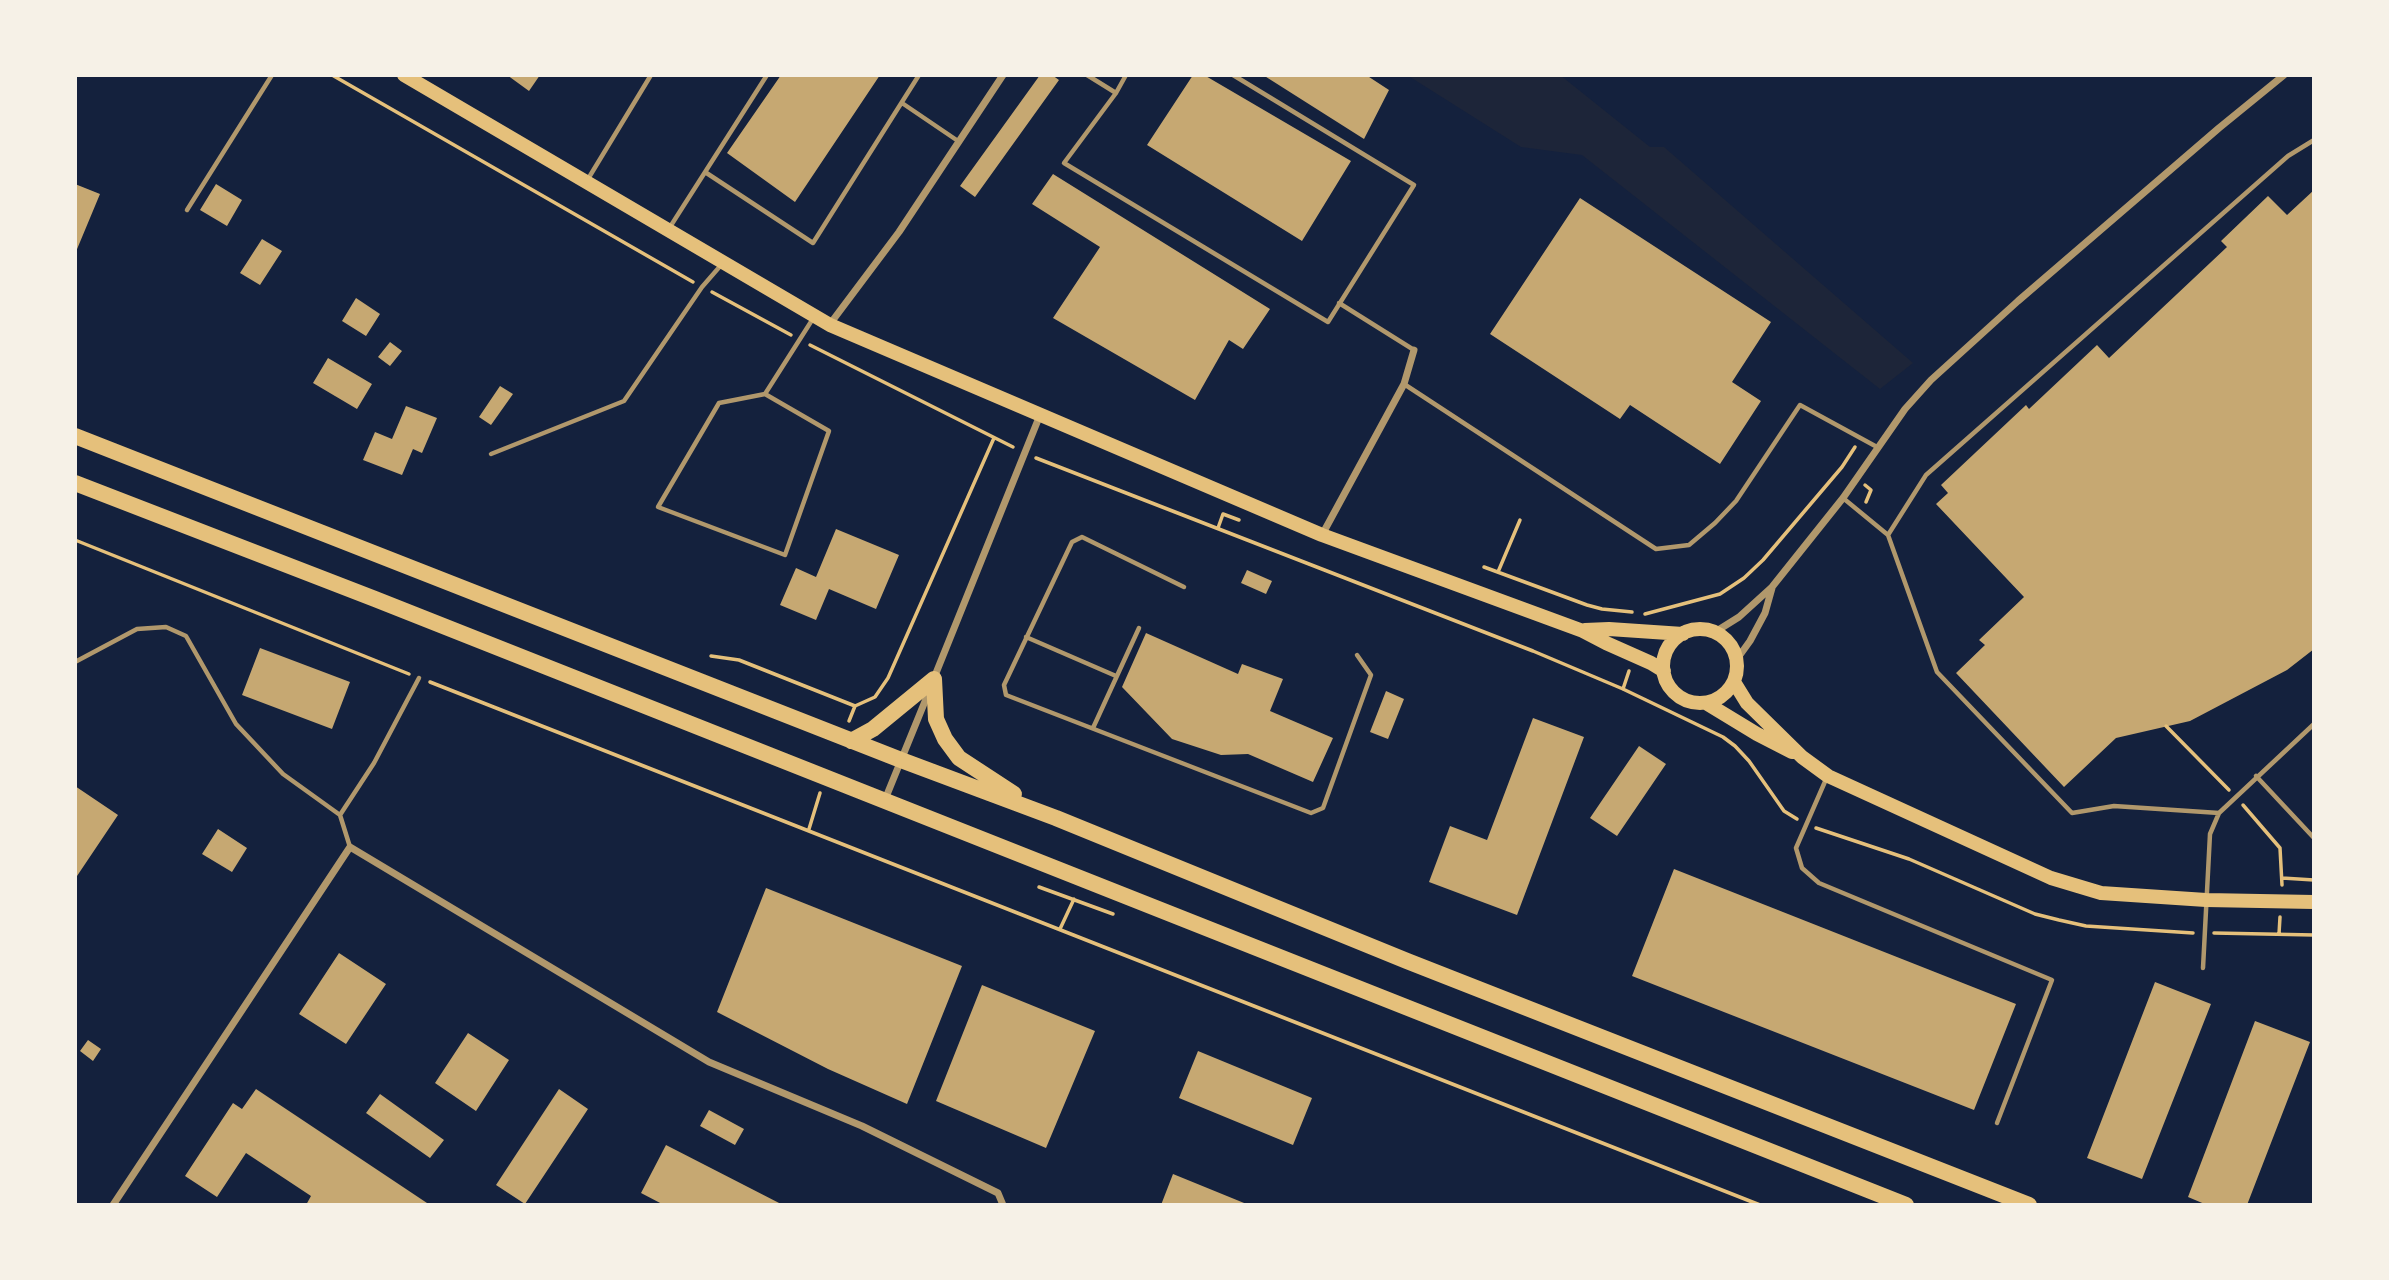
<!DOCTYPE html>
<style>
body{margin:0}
#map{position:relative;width:2389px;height:1280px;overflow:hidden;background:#14213d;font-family:Barlow,sans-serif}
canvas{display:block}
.frame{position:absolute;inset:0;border:77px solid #f6f1e7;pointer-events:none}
</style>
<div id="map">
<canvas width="2389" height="1280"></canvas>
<div class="frame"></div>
</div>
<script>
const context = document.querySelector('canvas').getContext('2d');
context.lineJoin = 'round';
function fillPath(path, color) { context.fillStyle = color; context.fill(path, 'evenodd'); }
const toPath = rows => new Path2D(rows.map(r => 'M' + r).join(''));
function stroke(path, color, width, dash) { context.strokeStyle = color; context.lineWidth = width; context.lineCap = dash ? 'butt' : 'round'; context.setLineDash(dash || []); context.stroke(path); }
const green = toPath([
 [1407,75,1560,75,1650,147,1664,147,1913,363,1880,389,1582,155,1521,147]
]);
const building = toPath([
 [507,75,540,75,529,91],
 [781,75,880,75,795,202,727,153],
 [1040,75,1052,75,1059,80,975,197,960,186],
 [1193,75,1204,75,1351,161,1302,241,1147,145],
 [1263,75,1366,75,1389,90,1364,139],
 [1053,174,1270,309,1243,349,1229,340,1195,400,1053,318,1100,247,1032,204],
 [75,184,100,194,75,254],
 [216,184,242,200,227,226,200,210],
 [2314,190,2314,649,2287,670,2190,721,2116,738,2064,787,1956,673,1985,645,1979,640,2024,597,1936,504,1948,493,1941,485,2026,405,2029,409,2097,345,2109,358,2227,247,2221,241,2268,196,2287,215],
 [1580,198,1771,322,1732,382,1761,401,1720,464,1630,405,1620,419,1490,334],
 [262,239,282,251,260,285,240,273],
 [356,298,380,314,366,336,342,321],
 [390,342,402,351,390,366,378,357],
 [328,358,372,384,357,409,313,383],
 [500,386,513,394,491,425,479,417],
 [406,406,437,418,422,453,413,449,402,475,363,460,375,432,392,439],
 [836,529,899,555,876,609,829,589,816,620,780,605,796,568,816,577],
 [1247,570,1272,581,1266,594,1241,583],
 [1146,633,1238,674,1242,664,1283,679,1270,711,1333,738,1313,782,1248,754,1221,755,1172,739,1122,687],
 [260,648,350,682,332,729,242,695],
 [1386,691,1404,699,1388,739,1370,732],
 [1533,718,1584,737,1517,915,1429,882,1450,826,1487,840],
 [1639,746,1666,764,1617,836,1590,818],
 [75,786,118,815,75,879],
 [218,829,247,848,232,872,202,854],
 [1674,869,2016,1004,1974,1110,1632,976],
 [766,888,962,966,907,1104,828,1069,717,1012],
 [339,953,386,984,346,1044,299,1014],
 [2155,982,2211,1004,2142,1179,2087,1158],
 [982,985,1095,1031,1046,1148,936,1101],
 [2255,1021,2310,1042,2247,1205,2207,1205,2188,1197],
 [468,1033,509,1060,476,1111,435,1083],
 [88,1040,101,1049,93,1061,80,1051],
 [1198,1051,1312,1098,1293,1145,1179,1098],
 [256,1089,430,1205,306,1205,311,1196,246,1153,217,1197,185,1176,233,1103,242,1109],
 [559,1089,588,1109,525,1204,496,1185],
 [380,1094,444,1140,430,1158,366,1113],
 [709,1110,744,1129,735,1145,700,1126],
 [666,1145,783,1205,664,1205,641,1193],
 [1173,1174,1249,1205,1161,1205]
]);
const path = toPath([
 [332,75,693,282],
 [712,292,791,335],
 [810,345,1013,447],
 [1036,458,1533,651,1623,689,1723,737,1735,746,1749,761,1784,811,1797,819],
 [1865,485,1871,490,1866,502],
 [1218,528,1223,514,1239,520],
 [75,540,409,674],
 [1484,567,1587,605,1602,609,1632,612],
 [1498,572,1520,520],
 [1645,614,1720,594,1744,578,1763,560,1842,467,1855,447],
 [711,656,739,660,855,706],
 [430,682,1760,1205],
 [1623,689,1629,671],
 [849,721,855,706,875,697,888,678,994,438],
 [2166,726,2229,790],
 [2243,805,2280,848,2282,885],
 [1816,828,1909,859,2035,914,2059,920,2086,926,2193,933],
 [809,829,820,793],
 [2282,878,2314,880],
 [1039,887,1113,914],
 [1060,929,1074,899],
 [2214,933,2314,935],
 [2279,934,2280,917]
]);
const service = toPath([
 [1087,75,1116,93],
 [1126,75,1116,93,1064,163,1328,322,1414,185,1233,75],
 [902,103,958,141],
 [2314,140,2288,156,1926,475,1888,535,1937,672,2072,813,2114,806,2219,813,2314,724],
 [705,172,813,243,919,75],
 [588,179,651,75],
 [187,210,272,75],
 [670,227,767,75],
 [1339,303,1414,350],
 [1404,384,1656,549,1689,545,1715,523,1736,501,1800,405,1877,447],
 [765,394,829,431,785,555,658,507,719,403,765,394,814,317],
 [491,454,624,401,702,287,722,264],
 [1843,498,1888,535],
 [1184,587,1082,537,1072,542,1004,685,1006,695,1311,813,1323,808,1371,675,1357,655],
 [1026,637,1116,676],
 [75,662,137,629,166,627,186,636,236,724,283,774,340,815,350,847],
 [1093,728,1139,628],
 [2256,776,2314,838],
 [1827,777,1796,848,1802,868,1819,883,2052,980,1997,1123],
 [340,815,374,763,419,678],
 [2203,968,2210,834,2219,813]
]);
const minor = toPath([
 [830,324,899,232,1003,75],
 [1322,535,1404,384,1414,350],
 [1715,632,1739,617,1772,587,1843,498,1905,409,1931,380,2018,301,2219,128,2284,75],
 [1737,659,1750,641,1765,613,1772,588],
 [934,678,1040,415],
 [884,802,930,689],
 [113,1205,350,847,709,1062,862,1126,998,1193,1003,1205]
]);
const secondary = toPath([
 [404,75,830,325,1322,535,1583,631,1606,643,1651,663,1664,671],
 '1663 666a37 37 0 1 1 74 0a37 37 0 1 1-74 0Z',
 [1585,630,1609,629,1683,634],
 [1734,682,1747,703,1802,757,1828,776,2051,878,2101,893,2206,900,2314,902],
 [1706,703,1757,734,1792,752]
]);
const trunk = toPath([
 [75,436,901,760,1056,818,1407,961,2029,1205],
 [75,483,375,599,1906,1205],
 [934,679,936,719,945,739,959,758,1014,794],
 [851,741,873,729,934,679]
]);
fillPath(green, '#1d2539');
fillPath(building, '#c6a872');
stroke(path, '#e5c07b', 3.5);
stroke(service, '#b1986c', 4.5);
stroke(minor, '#b1986c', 7);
stroke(secondary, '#e5c07b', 14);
stroke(trunk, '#e5c07b', 16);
</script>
